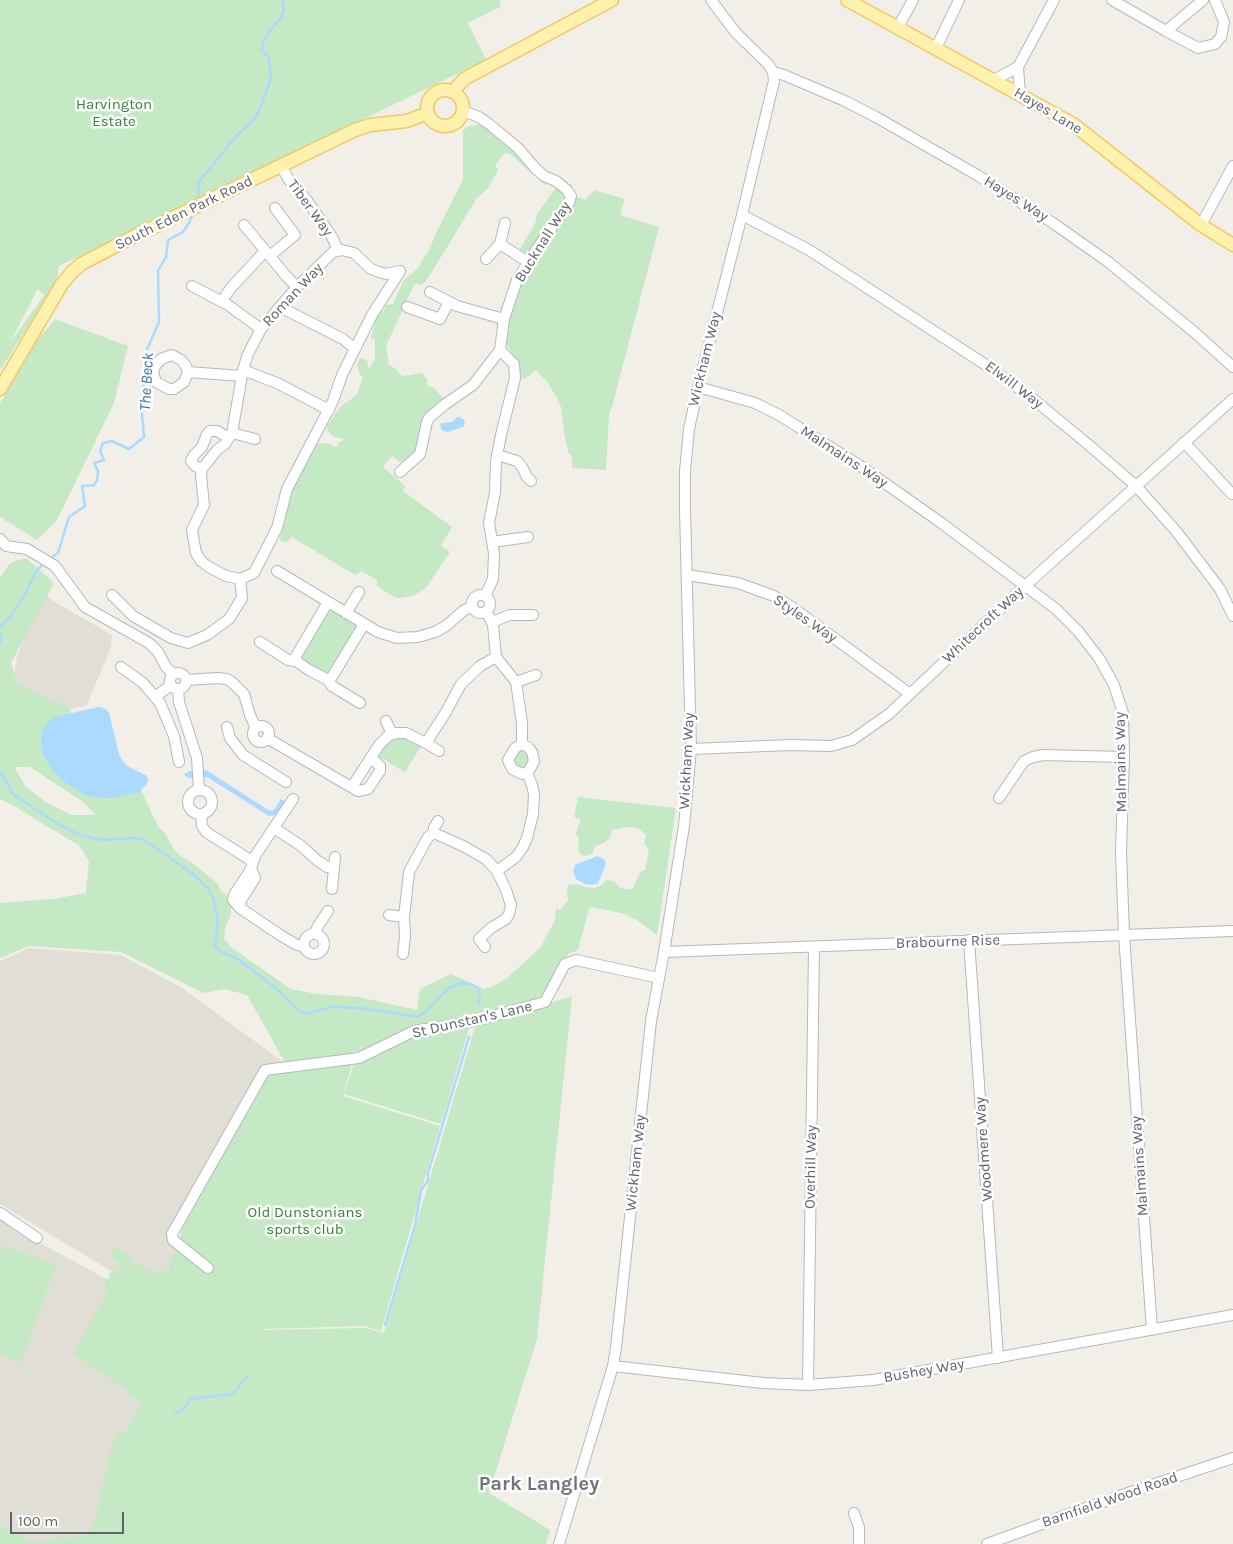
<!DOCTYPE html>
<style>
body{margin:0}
#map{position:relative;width:1233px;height:1544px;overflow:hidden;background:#f1efe8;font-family:Karla,sans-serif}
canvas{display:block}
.scale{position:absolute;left:10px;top:1512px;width:114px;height:22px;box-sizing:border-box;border:2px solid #5f6368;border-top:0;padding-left:6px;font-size:15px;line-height:18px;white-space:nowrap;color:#5f6368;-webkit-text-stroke:4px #fff;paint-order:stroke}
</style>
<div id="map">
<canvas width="1233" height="1544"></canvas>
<div class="scale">100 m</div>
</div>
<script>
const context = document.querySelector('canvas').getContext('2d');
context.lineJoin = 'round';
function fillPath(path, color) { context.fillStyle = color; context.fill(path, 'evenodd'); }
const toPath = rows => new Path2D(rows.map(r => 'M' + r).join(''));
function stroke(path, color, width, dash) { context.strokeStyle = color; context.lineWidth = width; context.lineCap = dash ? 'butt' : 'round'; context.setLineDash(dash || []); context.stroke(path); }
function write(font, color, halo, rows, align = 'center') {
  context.font = font + ' Karla,sans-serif'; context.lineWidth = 5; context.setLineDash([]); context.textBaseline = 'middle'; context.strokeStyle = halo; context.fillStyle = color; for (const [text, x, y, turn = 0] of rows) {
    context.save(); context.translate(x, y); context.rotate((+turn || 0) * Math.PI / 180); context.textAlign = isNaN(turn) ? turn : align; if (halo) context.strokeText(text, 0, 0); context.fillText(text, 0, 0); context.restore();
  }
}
const education = toPath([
 [46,594,53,601,112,635,111,647,87,705,56,713,17,685,14,677,17,656,24,641,0,628,0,624],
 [29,948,121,955,182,988,286,1064,215,1160,167,1238,199,1264,148,1293,0,1204,0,961],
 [0,1216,38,1242,118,1285,146,1400,92,1544,36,1544,0,1532]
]);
const green = toPath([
 [0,0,500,0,500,7,468,23,486,60,59,266,57,281,0,370],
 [38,289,44,295,10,343,37,290],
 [477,125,484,126,498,137,500,141,509,146,549,183,545,185,509,153,504,153,495,166,498,170,488,188,477,198,433,270,424,283,421,285,416,283,413,287,386,346,389,365,397,370,399,374,404,376,422,373,428,380,427,383,428,386,433,387,446,401,432,407,423,419,416,451,408,460,400,462,392,456,383,467,405,486,403,491,452,527,441,546,450,552,428,585,423,590,412,596,400,598,394,597,377,586,377,580,362,571,355,575,295,539,293,536,289,540,286,542,280,540,293,486,317,444,327,443,337,447,339,442,344,440,342,438,337,438,331,435,327,429,327,426,341,406,357,395,363,377,360,375,357,366,359,360,361,358,367,360,368,367,370,368,375,359,375,339,371,338,377,314,384,310,386,305,393,304,403,281,417,269,430,248,437,231,463,180,463,131,467,127],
 [557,188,567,197,544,232,526,256,519,252,520,249,535,224,537,214,554,190],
 [594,190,625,199,620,215,659,227,612,407,609,414,606,470,572,468,572,457,568,452,564,432,561,407,557,398,548,383,536,370,525,379,519,377,517,361,505,342,507,322,523,277,576,198,580,197,585,200],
 [55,319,128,346,114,403,57,520,37,540,0,517,0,404,33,345],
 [26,558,54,583,11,663,17,684,47,698,56,705,62,702,66,704,125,794,141,790,152,814,160,829,165,833,173,848,181,857,191,862,217,883,220,889,226,895,231,907,231,915,226,925,224,939,232,948,291,989,317,994,358,997,417,1010,420,989,451,974,484,989,491,987,506,979,540,948,555,920,556,908,560,910,568,900,567,888,568,885,576,884,585,887,594,888,600,886,606,880,614,881,620,888,629,890,633,888,640,872,645,870,649,850,644,843,646,835,638,828,628,827,612,830,610,838,602,844,595,846,592,854,584,856,580,853,578,849,579,839,576,833,581,819,574,817,578,797,676,808,657,935,637,920,625,914,592,907,589,909,578,950,568,954,544,1001,469,1019,414,1028,356,1052,286,1064,247,995,225,989,203,993,121,952,29,946,0,958,0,903,53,899,86,893,89,861,79,845,43,824,13,805,0,799,0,578,10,563],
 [14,767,30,767,82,801,96,815,72,815,47,803,26,787],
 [330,610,354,622,357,628,329,674,325,675,301,659,301,657],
 [401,736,422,745,405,772,376,755,387,741],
 [521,747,531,755,529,768,517,770,511,757],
 [572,996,537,1339,489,1493,550,1530,546,1544,0,1544,0,1527,16,1531,30,1541,40,1543,60,1537,72,1539,77,1535,85,1536,91,1531,100,1501,111,1449,118,1432,125,1434,142,1401,131,1397,125,1388,114,1383,105,1374,73,1354,106,1295,104,1281,109,1279,109,1273,115,1270,118,1270,119,1265,117,1261,111,1256,110,1253,115,1247,118,1247,127,1254,134,1263,141,1265,145,1268,150,1269,152,1273,155,1271,163,1272,169,1269,169,1261,177,1249,182,1229,270,1070,353,1060,343,1096,440,1126,381,1331,364,1326,263,1329,264,1330,366,1328,384,1333,475,1027],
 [470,1025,441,1124,344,1094,355,1061,415,1033],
 [0,1245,56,1264,22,1363,0,1355]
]);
const water = toPath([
 [457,417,460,417,464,420,465,424,463,427,447,432,442,430,440,425,441,423,452,422],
 [99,707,106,709,109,713,119,754,122,760,127,766,147,776,148,780,145,786,139,792,112,798,98,798,85,795,63,781,52,769,44,757,41,746,41,737,44,728,49,721,58,716],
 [206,770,270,811,274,810,281,799,286,802,278,814,269,816,207,777,189,778,185,776,185,773,188,773,188,771],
 [597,856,604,859,606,864,598,883,593,885,585,884,576,879,573,871,575,865]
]);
const stream = toPath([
 [198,201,199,182,202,178,239,133,254,120,260,109,271,78,269,58,262,51,262,45,269,32,281,18,284,9,282,0],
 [49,559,58,553,69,517,85,506,82,486,94,485,97,480,98,471,94,463,104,460,100,451,103,443,112,441,129,449,144,437,142,414,145,354,159,322,158,271,166,257,168,240,183,232,189,223,193,213],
 [0,628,3,623,7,621,23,598,36,571,45,562],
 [0,634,1,639,0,643],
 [0,772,14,795,56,823,82,836,102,840,133,838,144,840,193,874,209,890,213,897,218,920,215,946,218,950,238,959,273,986,300,1012,310,1013,331,1007,361,1008,418,1017,429,1009,447,989,461,983,471,984,478,988,480,996,479,1003],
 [385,1325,415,1225,421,1190,428,1181,428,1173,469,1037],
 [175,1414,183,1409,191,1399,232,1394,247,1377]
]);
const minor = toPath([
 [1112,0,1166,31,1203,0],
 [898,27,913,0],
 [1166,31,1198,48,1215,44,1221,37,1224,22,1215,0],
 [936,48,959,0],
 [773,72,784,75,845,101,876,117,977,175,1053,223,1107,261,1193,331,1233,367],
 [994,80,1018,67],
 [1020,94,1018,67,1054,0],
 [463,111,479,117,489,124,518,148,536,169,544,176,556,181,567,190,571,196,569,203,534,253,517,280,504,319,500,350],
 [281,166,289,180,306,199,324,225,332,237,338,250],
 [742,215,809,250,989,367,1032,398,1090,446,1136,486,1176,531,1220,589,1233,616],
 [505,223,500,244,528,262],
 [244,225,287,277,297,287],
 [1201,225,1233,166],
 [270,256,295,235,275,208],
 [486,259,500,244],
 [192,286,228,305,261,329],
 [430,292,457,306,504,319],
 [222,301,230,289,265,251],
 [280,307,343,339,355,349],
 [407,307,440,319,449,302],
 [243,370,277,383,329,410],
 [188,372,184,382,174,389,169,389,156,382,153,373,155,366,161,359,172,355,181,360,186,366,188,372,242,376],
 [698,387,755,403,779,415,859,465,940,522,1056,609,1078,631,1099,658,1114,685,1123,713,1124,757,1121,852,1124,935,1152,1330],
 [232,433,255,439],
 [1184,442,1232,494],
 [497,455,517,461,522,467,527,477,531,481],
 [202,469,195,466,191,461,194,455,202,447,207,434,210,431,217,431,229,438],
 [400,472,420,454,427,422,429,418,444,405,473,385,500,350],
 [0,539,6,546,27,549,55,566,85,607,149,643,158,652,166,667,173,674],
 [492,542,528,537],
 [277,571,378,632,397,638,418,637,435,632,446,626,463,611,472,606],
 [687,575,738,583,774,596,792,607,910,694],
 [240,579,226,576,209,567,201,561,196,553,192,530,204,505,201,475,202,469,217,450,225,444,232,433,243,370,248,354,261,329,297,287,333,252,342,250,354,253,371,269,379,272,386,274,400,271],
 [112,595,133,616,171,638,188,643,207,635,229,619,242,598,240,579,254,573,277,528,287,489,333,401,342,375,372,315,400,271],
 '472 604a9 9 0 1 1 18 0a9 9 0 1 1-18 0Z',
 [485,596,493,579,494,553,489,523,495,492,496,461,501,435,515,378,514,364,500,350],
 [486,611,493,625,496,657,516,682,522,723,522,744],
 [346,613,359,592],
 [492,622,510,615,533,615],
 [260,642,288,660,296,661,309,670,328,680,332,677,364,624],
 [296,661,296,656,328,602],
 [121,667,143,683,160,703,174,736,179,762],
 '170 681a8 8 0 1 1 16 0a8 8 0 1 1-16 0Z',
 [186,680,217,678,227,679,233,683,244,694,250,715,256,728],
 [328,680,332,686,360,703],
 [516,682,536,675],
 [178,689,179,702,197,758,199,790],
 [155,697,171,685],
 [386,721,392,734],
 '253 734a8 8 0 1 1 16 0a8 8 0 1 1-16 0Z',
 [227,727,230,738,243,755,286,782],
 [267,738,358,791,368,789,380,771,380,766,371,758],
 [426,743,439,751],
 [522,744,528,747,532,752,534,761,529,771,522,774,512,769,508,760,515,748,522,744],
 [691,749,791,745,831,746,852,740,889,714,910,694,1025,586,1233,399],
 [352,787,379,745,388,736,397,733,406,733,426,743,446,712,461,684,480,666,496,657],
 '188 802a12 12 0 1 1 24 0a12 12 0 1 1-24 0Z',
 [999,798,1024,761,1033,757,1043,755,1124,757],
 [293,799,255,856,251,869,234,895,233,900,240,908,280,935,297,945,304,946],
 [201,814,202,826,206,832,252,861],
 [274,828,300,845,318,861,327,867,334,868],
 [434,833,434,828,438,821],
 [497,871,516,857,523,847,527,838,533,814,534,794,532,785,527,773],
 [332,889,335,857],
 [240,908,241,900,255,878,251,869],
 [389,915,404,917],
 [315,933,318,926,328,911],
 '304 944a10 10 0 1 1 20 0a10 10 0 1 1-20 0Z',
 [969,940,998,1358],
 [664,952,1233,931],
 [403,954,405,936,404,917,409,872,428,837,434,833,463,846,486,859,497,871,506,890,511,905,509,914,506,919,491,928,479,939,485,947],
 [0,1213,37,1238],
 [208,1268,173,1240,172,1234,265,1070,359,1058,414,1031,470,1022,545,1002,565,964,576,960,659,978],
 [613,1366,763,1383,808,1385,873,1380,1233,1315],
 [808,1385,814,948],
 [854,1513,859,1527,859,1544],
 [559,1544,613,1366,616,1348,651,1021,664,952,684,826,691,749,685,509,685,471,689,429,698,387,742,215,774,81,773,72,769,65,736,33,711,0],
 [987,1544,1119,1496,1233,1458]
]);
const major = toPath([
 [847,0,1073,124,1201,225,1233,245],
 '427 108a18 18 0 1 1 36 0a18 18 0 1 1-36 0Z',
 [453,91,464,79,612,0],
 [0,389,62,284,72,272,81,264,129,239,355,130,370,125,407,121,428,113]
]);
const parkNames = [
 ["Harvington",114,105],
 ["Estate",114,122],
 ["Old Dunstonians",305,1213],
 ["sports club",305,1230]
];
const streetNames = [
 ["Hayes Lane",1048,111,31],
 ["Hayes Way",1016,199,32],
 ["Tiber Way",310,208,54],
 ["South Eden Park Road",184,213,-26],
 ["Bucknall Way",543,242,-58],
 ["Roman Way",293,295,-47],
 ["Wickham Way",705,359,-76],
 ["Elwill Way",1014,385,37],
 ["Malmains Way",844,457,33],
 ["Styles Way",805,619,34],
 ["Whitecroft Way",983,625,-43],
 ["Wickham Way",687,761,-87],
 ["Malmains Way",1121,762,-91],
 ["Brabourne Rise",948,942,-2],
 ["St Dunstan's Lane",472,1020,-13],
 ["Woodmere Way",984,1149,-94],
 ["Wickham Way",636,1163,-84],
 ["Malmains Way",1140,1166,-94],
 ["Overhill Way",811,1167,-89],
 ["Bushey Way",924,1371,-10],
 ["Barnfield Wood Road",1110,1500,-19]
];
const waterNames = [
 ["The Beck",147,382,-87]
];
const districtNames = [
 ["Park Langley",539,1484]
];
fillPath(education, '#e1ded6');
fillPath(green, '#c5e8c5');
fillPath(water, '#aadaff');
stroke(stream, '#aadaff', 2.5);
stroke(minor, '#b5b8bc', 12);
stroke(major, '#f2c960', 15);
stroke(minor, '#fff', 10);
stroke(major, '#fff2af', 12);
write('15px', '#348238', '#fff', parkNames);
write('15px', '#5f6368', '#fff', streetNames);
write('italic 16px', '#4174aa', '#fff', waterNames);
write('bold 20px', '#70757a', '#fff', districtNames);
</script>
